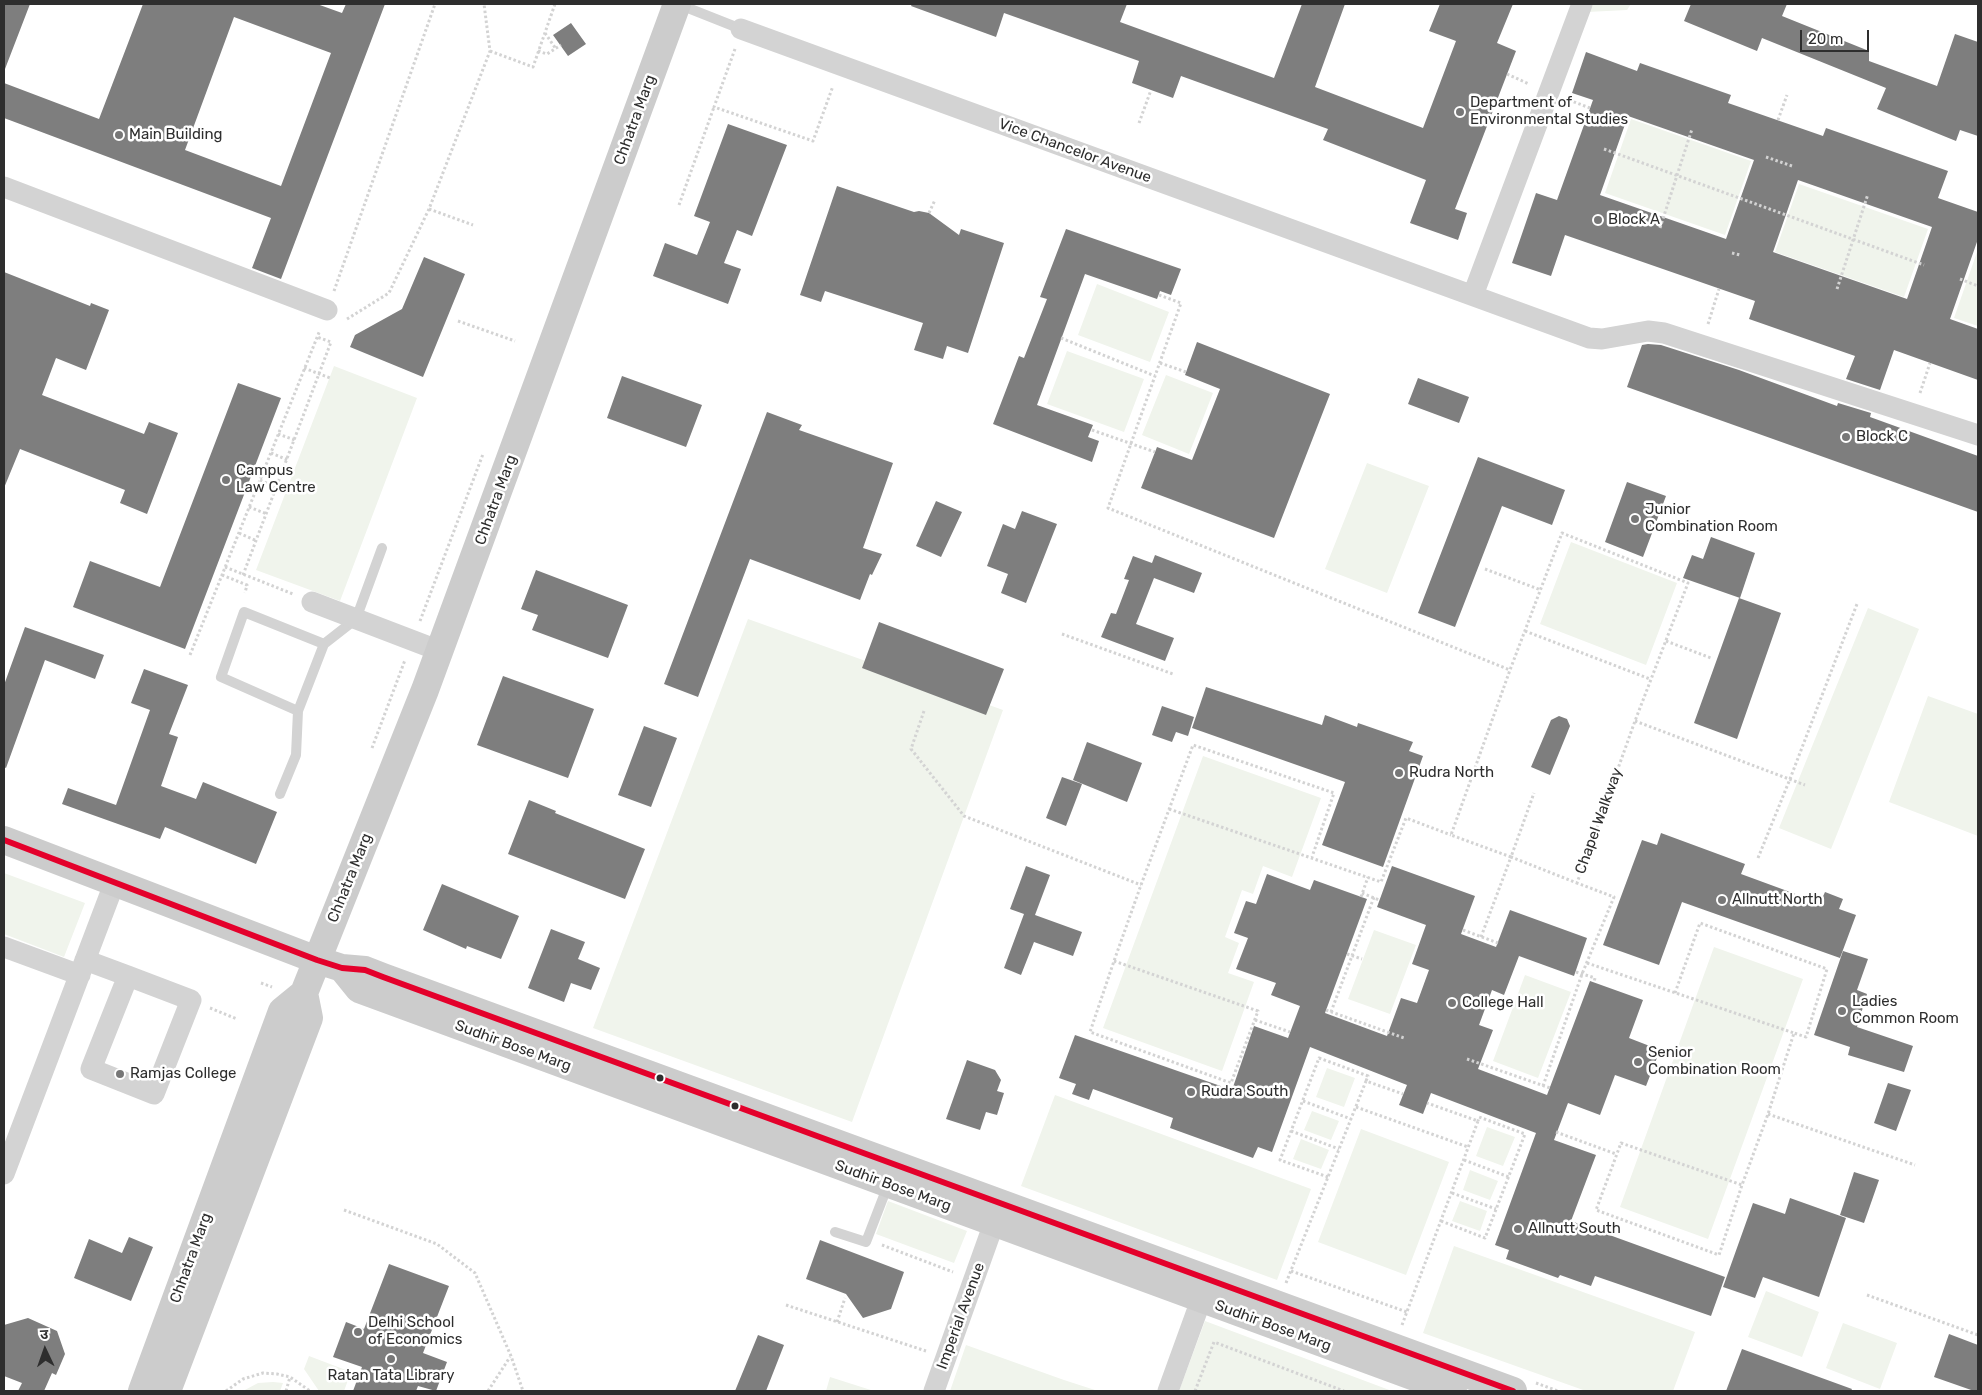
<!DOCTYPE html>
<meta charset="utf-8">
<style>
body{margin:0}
#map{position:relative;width:1982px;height:1395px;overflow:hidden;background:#fff;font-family:Rubik,"Noto Sans Devanagari",sans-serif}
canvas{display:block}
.frame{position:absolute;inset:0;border:5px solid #2e2e2e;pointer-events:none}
.north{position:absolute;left:20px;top:1325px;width:50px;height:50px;-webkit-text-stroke:4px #fff;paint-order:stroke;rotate:357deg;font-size:14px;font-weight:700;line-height:20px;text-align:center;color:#2e2e2e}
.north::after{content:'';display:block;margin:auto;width:18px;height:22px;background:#2e2e2e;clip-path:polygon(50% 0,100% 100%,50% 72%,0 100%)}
.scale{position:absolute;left:1800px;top:30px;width:69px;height:22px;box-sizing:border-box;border:2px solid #2e2e2e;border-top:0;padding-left:6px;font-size:15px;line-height:18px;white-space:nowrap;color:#2e2e2e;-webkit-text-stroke:4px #fff;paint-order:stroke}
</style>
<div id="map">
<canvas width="1982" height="1395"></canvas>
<div class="frame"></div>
<div class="north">उ</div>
<div class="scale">20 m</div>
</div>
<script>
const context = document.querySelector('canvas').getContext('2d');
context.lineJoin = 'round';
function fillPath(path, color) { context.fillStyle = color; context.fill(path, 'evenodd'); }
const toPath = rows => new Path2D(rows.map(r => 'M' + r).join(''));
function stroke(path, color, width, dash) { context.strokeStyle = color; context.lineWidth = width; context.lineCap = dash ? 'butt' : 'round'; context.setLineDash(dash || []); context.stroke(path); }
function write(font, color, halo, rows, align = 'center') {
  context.font = font + ' Rubik,sans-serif'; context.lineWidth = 5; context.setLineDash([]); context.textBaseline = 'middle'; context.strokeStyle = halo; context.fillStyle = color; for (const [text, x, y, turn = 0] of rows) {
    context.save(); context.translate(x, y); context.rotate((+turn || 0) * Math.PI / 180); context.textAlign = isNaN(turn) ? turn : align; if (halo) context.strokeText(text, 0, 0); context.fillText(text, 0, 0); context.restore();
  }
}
const green = toPath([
 [1590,4,1631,4,1627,10,1587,12],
 [1631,119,1751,161,1725,235,1605,193],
 [1799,184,1928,229,1904,297,1775,252],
 [1977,252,1978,252,1978,326,1954,318],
 [1097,284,1169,312,1150,362,1078,335],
 [1067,351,1144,379,1124,432,1047,404],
 [334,366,417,398,340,601,256,570],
 [1166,375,1213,393,1189,454,1142,435],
 [1367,463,1429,486,1387,593,1325,569],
 [1571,542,1677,583,1646,665,1540,624],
 [1868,608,1919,629,1831,849,1779,828],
 [748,619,1003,710,852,1122,593,1028],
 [1928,696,1978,714,1978,836,1889,802],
 [1203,756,1321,798,1292,877,1263,866,1253,894,1242,890,1225,937,1239,943,1228,973,1254,982,1222,1071,1103,1028],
 [4,873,85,903,64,957,4,934],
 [1374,930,1416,945,1390,1014,1348,999],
 [1714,947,1803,979,1708,1239,1620,1207],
 [1525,975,1571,992,1538,1078,1493,1061],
 [1327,1068,1355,1078,1344,1107,1316,1097],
 [1055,1095,1311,1189,1277,1280,1021,1186],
 [1312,1111,1339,1121,1331,1140,1304,1130],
 [1487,1127,1515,1137,1503,1166,1476,1156],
 [1361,1129,1449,1162,1406,1275,1318,1242],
 [1301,1139,1329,1150,1321,1169,1293,1159],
 [1470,1170,1498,1181,1490,1200,1463,1190],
 [888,1201,967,1231,954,1263,876,1234],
 [1460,1201,1487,1211,1480,1231,1452,1221],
 [1454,1246,1695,1332,1673,1391,1586,1391,1423,1333],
 [1766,1291,1819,1312,1802,1357,1748,1337],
 [1205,1321,1392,1391,1179,1391],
 [1843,1323,1897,1343,1880,1389,1826,1368],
 [966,1345,1064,1380,1098,1391,950,1391],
 [309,1356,351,1372,344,1391,319,1391,304,1369],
 [830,1377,874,1391,826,1391],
 [273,1382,283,1383,280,1391,243,1391,258,1383]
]);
const building = toPath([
 [4,4,30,4,5,69,4,69],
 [143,4,317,4,342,13,346,4,385,4,281,279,252,268,271,218,4,118,4,83,99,119],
 [234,17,331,53,281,186,185,150],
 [912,4,1127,4,1120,22,1274,78,1302,4,1345,4,1315,87,1423,128,1456,41,1429,31,1440,4,1513,4,1497,43,1516,51,1455,209,1467,213,1458,240,1410,223,1426,180,1323,140,1328,129,1181,76,1173,98,1151,90,1132,83,1139,61,1004,13,996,37,911,6],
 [1691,4,1787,4,1782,16,1869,51,1869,61,1937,86,1955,34,1978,42,1978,136,1960,130,1956,141,1877,109,1886,88,1762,38,1757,51,1684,21],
 [571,23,586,44,568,56,553,35],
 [1586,52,1637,71,1640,63,1731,95,1728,103,1823,136,1826,128,1948,171,1938,198,1978,212,1978,239,1950,319,1978,329,1978,380,1894,350,1880,390,1846,379,1855,356,1749,319,1755,301,1565,235,1551,276,1512,263,1536,193,1557,200,1593,100,1572,93],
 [1628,116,1754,160,1726,239,1600,195],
 [1798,180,1932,227,1907,299,1773,252],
 [728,124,787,145,752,236,737,230,724,263,741,269,728,304,653,276,665,243,697,255,710,222,694,216],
 [837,186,914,212,919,211,929,213,959,235,961,229,1004,243,968,353,947,346,943,359,914,350,923,323,825,291,821,302,800,295],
 [1066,229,1181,269,1171,295,1160,291,1157,299,1085,274,1037,405,1093,425,1088,437,1099,441,1092,462,993,424,1019,356,1024,358,1047,299,1040,297],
 [424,257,465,274,423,377,350,347,355,335,402,309],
 [4,272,90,306,91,303,109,310,86,370,56,358,42,395,144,434,149,422,178,433,147,514,120,503,125,490,20,449,4,488],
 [1197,342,1330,394,1274,538,1141,488,1157,447,1192,460,1220,389,1185,375],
 [1648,344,1661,345,1739,370,1837,406,1838,403,1871,413,1870,417,1978,456,1978,512,1627,387,1642,345],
 [622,376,702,405,686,447,607,418],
 [1418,378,1469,397,1459,423,1408,404],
 [238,383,281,398,185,649,73,607,90,561,160,587],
 [767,412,802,425,799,430,893,463,863,548,882,554,872,575,870,574,860,600,750,559,698,697,664,684],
 [1478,457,1565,490,1552,525,1502,506,1455,627,1418,613],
 [1627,482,1666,496,1643,557,1605,542],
 [936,501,962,512,941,557,916,546],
 [1022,511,1057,524,1026,603,1001,593,1008,574,987,566,1003,524,1015,529],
 [1711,537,1755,553,1740,598,1683,578,1692,555,1703,559],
 [1155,555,1202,573,1194,593,1154,578,1136,624,1174,638,1165,661,1101,637,1111,613,1116,614,1129,580,1124,579,1133,556,1152,563],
 [536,570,628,605,608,658,532,630,538,615,521,609],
 [1739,598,1781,613,1737,739,1694,723],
 [879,622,1004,669,986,715,862,668],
 [25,627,104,655,95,679,45,660,6,768,4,767,4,685],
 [144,669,188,685,169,734,178,737,161,786,196,799,203,782,277,812,256,864,165,827,160,839,62,804,68,788,116,805,150,710,131,703],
 [503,676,594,709,568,778,477,745],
 [1206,687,1322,725,1325,715,1357,727,1358,723,1413,742,1409,751,1423,756,1383,867,1322,845,1345,782,1192,728],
 [1162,706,1194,717,1188,736,1176,732,1172,742,1152,735],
 [1559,716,1567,719,1570,726,1550,775,1531,767,1551,720],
 [644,726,677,738,651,807,618,795],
 [1087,742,1142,763,1127,802,1073,780],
 [1062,777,1082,784,1066,826,1046,818],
 [529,800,556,811,555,813,645,849,625,899,508,854],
 [1661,833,1745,864,1741,874,1820,903,1825,892,1843,899,1839,909,1856,915,1840,958,1682,902,1659,965,1603,945,1642,840,1657,845],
 [1026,866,1050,875,1035,915,1082,932,1073,956,1034,942,1021,975,1004,968,1024,914,1010,909],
 [1392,866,1475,896,1461,934,1496,947,1510,910,1587,938,1574,976,1519,956,1504,995,1492,990,1479,1025,1493,1030,1478,1069,1547,1095,1590,981,1643,1000,1629,1038,1660,1050,1646,1086,1615,1075,1600,1115,1568,1103,1554,1140,1596,1155,1571,1221,1725,1277,1711,1316,1595,1276,1591,1286,1560,1275,1558,1278,1506,1259,1509,1250,1495,1245,1536,1133,1431,1093,1423,1114,1399,1105,1407,1085,1310,1047,1272,1152,1258,1147,1253,1158,1170,1128,1173,1118,1093,1089,1089,1100,1072,1094,1076,1084,1059,1078,1075,1035,1232,1090,1254,1026,1288,1038,1300,1006,1271,995,1276,983,1236,969,1248,938,1234,933,1246,901,1256,904,1267,874,1310,890,1314,880,1367,899,1325,1013,1387,1036,1401,998,1417,1003,1429,970,1412,964,1426,925,1377,907],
 [442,884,519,916,501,959,467,946,466,949,423,930],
 [551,929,585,942,578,959,600,968,591,990,571,983,564,1002,528,988],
 [1843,951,1868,959,1857,990,1867,994,1857,1027,1913,1046,1904,1072,1848,1055,1850,1047,1814,1035],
 [967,1060,995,1070,1001,1080,997,1091,1004,1093,997,1115,986,1112,980,1130,946,1119],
 [1888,1083,1911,1090,1896,1131,1874,1123],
 [1854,1172,1879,1180,1864,1223,1840,1215],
 [1790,1198,1846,1218,1819,1297,1763,1277,1755,1298,1723,1287,1753,1203,1785,1214],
 [129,1237,153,1247,131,1301,74,1278,89,1239,122,1253],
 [820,1240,904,1272,891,1309,863,1318,846,1294,806,1279],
 [389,1264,449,1286,423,1353,447,1362,436,1391,418,1386,416,1391,353,1391,362,1367,333,1357,346,1322,364,1329],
 [28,1318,57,1331,65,1354,56,1375,52,1373,44,1391,18,1391,22,1383,4,1376,4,1325],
 [1949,1334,1978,1345,1978,1391,1974,1391,1934,1377],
 [758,1335,784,1345,766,1391,735,1391],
 [1742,1349,1852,1389,1851,1391,1726,1391]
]);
const path = toPath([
 [545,33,556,49],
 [735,49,714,107,813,141,833,86],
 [490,51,533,67,555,4],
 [538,51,547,54,561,45],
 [1507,74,1529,84],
 [1569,100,1590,108],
 [1778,120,1787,95],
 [1139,123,1151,90],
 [1604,149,1924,265],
 [1766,157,1792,166],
 [679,205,714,107],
 [429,209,473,225],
 [929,213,935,200],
 [1660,228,1692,129],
 [1732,253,1740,255],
 [1960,279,1978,286],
 [1837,289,1868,194],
 [334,291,435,4],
 [1159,295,1181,303,1108,508,1510,670],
 [347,319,389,293,429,209,490,51,484,4],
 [458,321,515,341],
 [1708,324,1719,289],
 [1061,338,1155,376],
 [1160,363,1186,372],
 [304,368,330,378],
 [1920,393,1930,363],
 [1092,430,1155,452],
 [278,434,295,440],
 [271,453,288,460],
 [260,480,277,488],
 [249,507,267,514],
 [239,533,257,541],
 [225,567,293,594],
 [1485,569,1541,590],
 [222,575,247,585,245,593],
 [243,575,331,342,317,337],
 [420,621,483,454],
 [1525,631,1650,679],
 [1062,634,1173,674],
 [1666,641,1711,658],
 [190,655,320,330],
 [924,711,911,749,964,816,1141,885],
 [1635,721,1805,785],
 [372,748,405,660],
 [1169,809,1381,882,1406,818,1451,835],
 [1758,858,1790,779,1857,604],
 [1362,893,1379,900],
 [1361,897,1368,877],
 [1463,930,1498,943],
 [1481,937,1511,857,1577,883,1635,721,1688,583,1562,533,1510,670,1451,835,1511,857,1534,793],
 [1347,954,1362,959],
 [1114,961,1258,1011,1231,1083,1090,1032,1114,961,1141,885,1193,745,1334,793,1312,857],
 [1587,963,1794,1033,1768,1114,1742,1185,1621,1143,1596,1210,1719,1255,1742,1185],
 [1576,972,1595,978,1594,982],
 [261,983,272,987],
 [1675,993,1700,923,1827,969,1806,1037,1794,1033],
 [210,1008,237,1019],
 [1326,1010,1404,1038],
 [1331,1012,1374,897],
 [1255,1020,1290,1032],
 [1467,1059,1550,1088],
 [1543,1086,1582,974,1614,897,1577,883],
 [1303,1101,1351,1119],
 [1356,1107,1468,1147],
 [1768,1114,1915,1165],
 [1291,1131,1339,1149],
 [1556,1132,1616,1154],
 [1464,1160,1509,1177],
 [1328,1177,1280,1160,1319,1058,1368,1076,1366,1081],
 [1452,1193,1496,1209],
 [344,1210,437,1244,475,1273,511,1356,523,1391],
 [1441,1221,1485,1238,1525,1134,1479,1117,1478,1121],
 [882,1245,953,1272],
 [1291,1271,1407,1312],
 [1286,1283,1366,1081,1403,1094],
 [1867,1295,1978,1335],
 [786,1305,926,1351],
 [837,1322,845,1298],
 [1402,1325,1478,1121,1427,1103],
 [1536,1383,1558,1391],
 [226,1391,243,1379,263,1373,277,1374,290,1377,310,1391],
 [286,1391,290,1377],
 [488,1391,510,1357],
 [1195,1391,1214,1342,1344,1391]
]);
const lane = toPath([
 [678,4,741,29],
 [298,711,221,677,244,612,324,644],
 [280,794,296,755,298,711,324,644,356,619,382,548],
 [835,1232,866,1242,888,1185]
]);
const street = toPath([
 [741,29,1589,338,1602,339,1648,331,1664,333,1978,435],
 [4,187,327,310],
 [1473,295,1582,4],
 [312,602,440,651],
 [4,947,80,975],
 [85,960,128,976,191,1000,154,1094,91,1069,128,976],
 [4,1174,114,884],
 [934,1391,994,1223],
 [1168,1391,1201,1300]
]);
const secondary = toPath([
 [4,840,317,960,342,968,365,970,383,977,1513,1391],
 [342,968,359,989,1453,1391],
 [142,1391,282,1011,304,993,425,690,677,4],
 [167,1391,309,1018,304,993]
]);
const bus1 = toPath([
 [4,840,317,960,342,968,365,970,383,977,1513,1391]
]);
const markers = [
 [1460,112,5,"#777"],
 [119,135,5,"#777"],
 [1598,220,5,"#777"],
 [1846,437,5,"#777"],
 [226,480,5,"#777"],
 [1635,519,5,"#777"],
 [1399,773,5,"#777"],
 [1722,900,5,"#777"],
 [1452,1003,5,"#777"],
 [1842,1011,5,"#777"],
 [1638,1062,5,"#777"],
 [120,1074,5,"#777"],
 [660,1078,4.5,"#2e2e2e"],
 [1191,1092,5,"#777"],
 [735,1106,4.5,"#2e2e2e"],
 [1518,1229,5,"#777"],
 [358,1332,5,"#777"],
 [391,1359,5,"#777"]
];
const poiNames = [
 ["Department of",1470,103],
 ["Environmental Studies",1470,120],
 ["Main Building",129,135],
 ["Block A",1608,220],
 ["Block C",1856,437],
 ["Campus",236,471],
 ["Law Centre",236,488],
 ["Junior",1645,510],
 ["Combination Room",1645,527],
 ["Rudra North",1409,773],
 ["Allnutt North",1732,900],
 ["Ladies",1852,1002],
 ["Common Room",1852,1019],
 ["College Hall",1462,1003],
 ["Senior",1648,1053],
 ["Combination Room",1648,1070],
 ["Ramjas College",130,1074],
 ["Rudra South",1201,1092],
 ["Allnutt South",1528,1229],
 ["Delhi School",368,1323],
 ["of Economics",368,1340],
 ["Ratan Tata Library",391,1376,"center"]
];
const streetNames = [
 ["Chhatra Marg",635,120,-70],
 ["Vice Chancelor Avenue",1075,151,20],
 ["Chhatra Marg",496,500,-70],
 ["Chapel Walkway",1599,821,-70],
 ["Chhatra Marg",350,878,-68],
 ["Sudhir Bose Marg",513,1046,20],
 ["Sudhir Bose Marg",893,1186,20],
 ["Chhatra Marg",191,1258,-70],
 ["Imperial Avenue",961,1316,-70],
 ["Sudhir Bose Marg",1273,1326,20]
];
fillPath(green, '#f0f4ec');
fillPath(building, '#7e7e7e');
stroke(path, '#d3d3d3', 3, [2.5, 2.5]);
stroke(lane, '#d3d3d3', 10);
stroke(street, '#d3d3d3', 21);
stroke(secondary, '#ccc', 28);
stroke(bus1, '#e4002b', 6);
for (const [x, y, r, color] of markers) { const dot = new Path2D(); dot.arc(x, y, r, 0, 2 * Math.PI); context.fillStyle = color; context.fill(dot); stroke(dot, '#fff', 2); }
write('15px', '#2e2e2e', '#fff', poiNames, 'left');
write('15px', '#2e2e2e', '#fff', streetNames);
</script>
